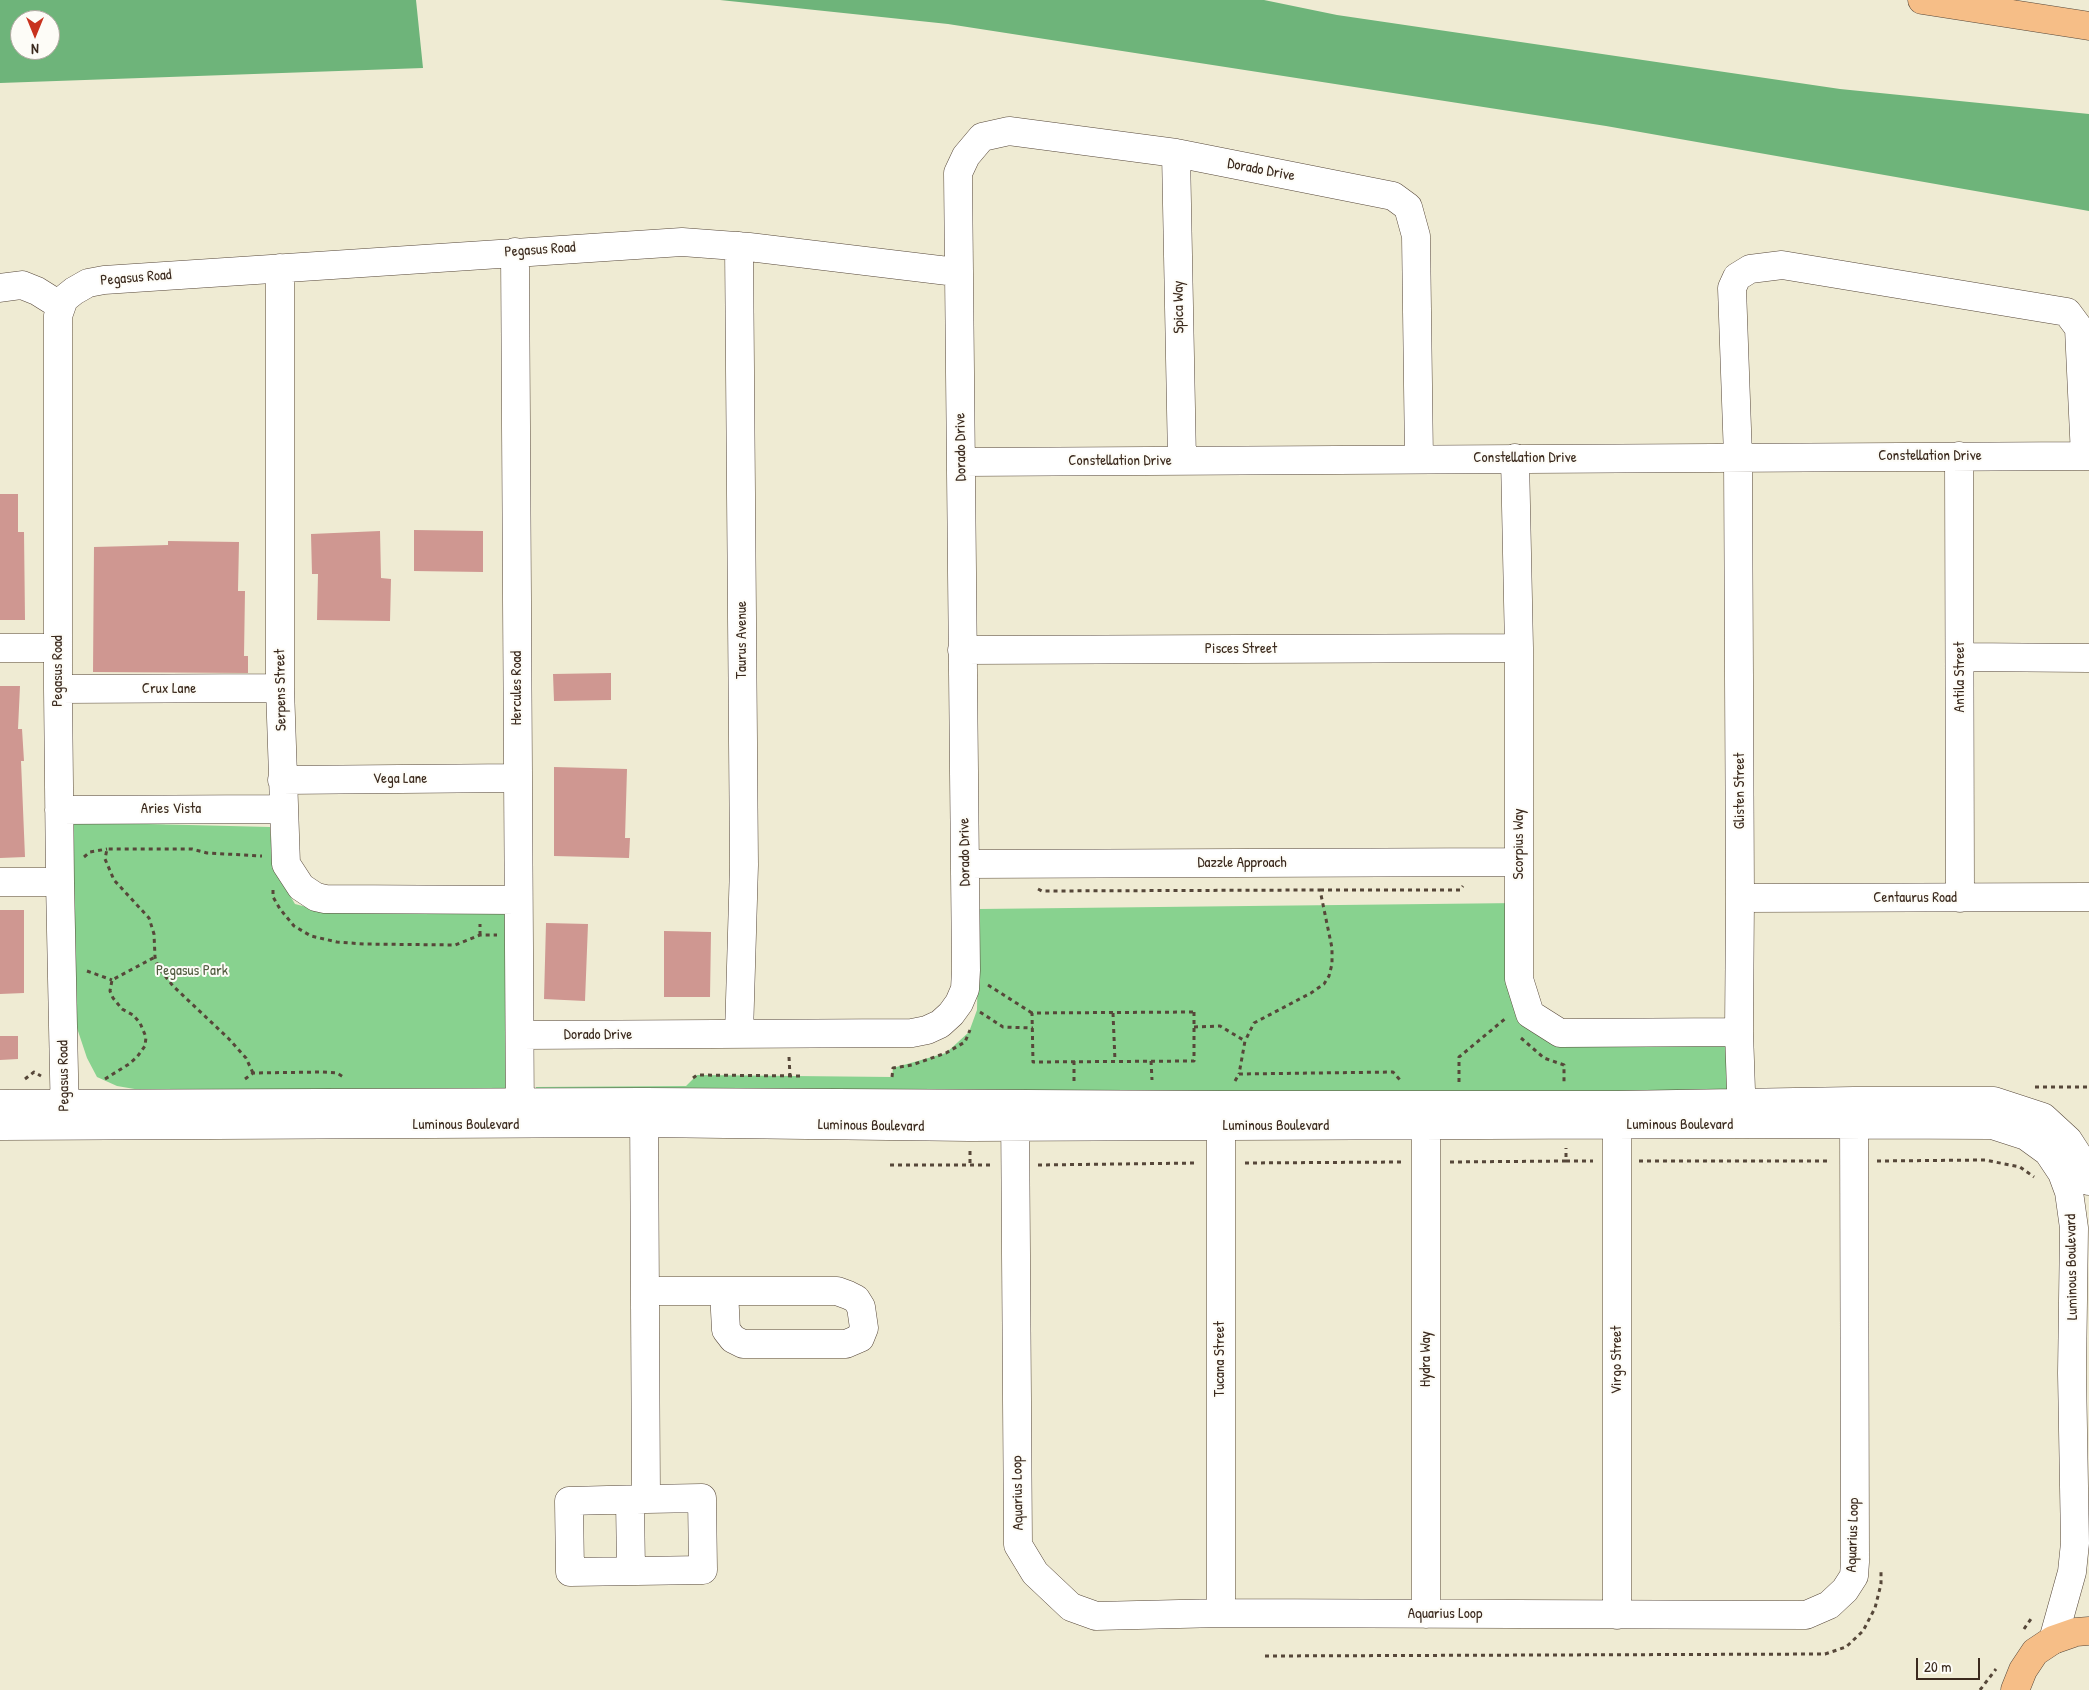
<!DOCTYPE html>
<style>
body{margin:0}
#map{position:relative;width:2089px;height:1690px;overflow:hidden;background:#efebd3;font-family:"Patrick Hand",sans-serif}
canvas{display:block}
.north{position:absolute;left:10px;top:10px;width:50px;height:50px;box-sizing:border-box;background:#fdfcf7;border:1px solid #afa8a0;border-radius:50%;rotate:180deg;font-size:14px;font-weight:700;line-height:20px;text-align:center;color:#3b2a1e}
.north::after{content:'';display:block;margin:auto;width:18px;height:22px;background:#c8321e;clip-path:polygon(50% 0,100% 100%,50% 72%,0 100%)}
.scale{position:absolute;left:1916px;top:1658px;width:64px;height:22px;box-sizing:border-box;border:2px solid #3b2a1e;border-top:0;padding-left:6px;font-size:15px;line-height:18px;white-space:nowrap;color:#3b2a1e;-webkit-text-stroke:4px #fdfcf7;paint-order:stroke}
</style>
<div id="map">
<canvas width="2089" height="1690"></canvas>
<div class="north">N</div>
<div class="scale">20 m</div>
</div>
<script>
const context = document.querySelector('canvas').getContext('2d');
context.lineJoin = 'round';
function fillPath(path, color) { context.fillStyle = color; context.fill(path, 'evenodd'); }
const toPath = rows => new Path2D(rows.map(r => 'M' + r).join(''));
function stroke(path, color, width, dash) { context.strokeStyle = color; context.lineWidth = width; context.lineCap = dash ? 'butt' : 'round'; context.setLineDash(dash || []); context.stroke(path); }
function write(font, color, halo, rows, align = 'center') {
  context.font = font + ' "Patrick Hand",sans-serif'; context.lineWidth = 4; context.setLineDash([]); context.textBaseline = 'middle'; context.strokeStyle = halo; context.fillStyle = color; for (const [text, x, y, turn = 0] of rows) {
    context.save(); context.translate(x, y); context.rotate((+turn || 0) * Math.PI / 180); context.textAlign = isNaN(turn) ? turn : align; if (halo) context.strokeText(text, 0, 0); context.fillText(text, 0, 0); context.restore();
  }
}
const green = toPath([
 [66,822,270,827,273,867,295,904,322,911,507,910,511,1090,158,1093,117,1086,97,1077,87,1058,77,1028,70,980],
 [1519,903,1519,979,1560,1033,1739,1032,1741,1103,536,1102,536,1087,686,1086,697,1075,892,1077,893,1068,946,1053,969,1032,977,1010,979,909]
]);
const forest = toPath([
 [0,0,416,0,423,68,0,83],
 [20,20,50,20,50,50,20,50],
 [720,0,1264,0,1337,15,1840,89,2089,114,2089,211,1606,126,948,24]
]);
const building = toPath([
 [0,494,18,494,18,532,24,532,25,620,0,620],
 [414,530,483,531,483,572,414,571],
 [380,531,381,578,391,579,390,621,317,620,318,574,312,574,311,534],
 [168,541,239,542,238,591,245,591,244,656,248,656,248,673,93,672,94,547,168,545],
 [611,673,611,700,554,701,553,674],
 [0,686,20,686,18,729,22,729,24,761,21,761,25,857,0,858],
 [554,767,627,769,625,838,630,838,629,858,554,856],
 [0,910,24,910,24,993,0,994],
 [546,923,588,924,585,1001,544,999],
 [664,931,711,932,710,997,664,997],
 [0,1036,18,1036,18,1059,0,1060]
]);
const path = toPath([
 [84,857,90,852,107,849],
 [1038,889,1042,891,1320,890,1332,948,1332,964,1329,976,1324,984,1311,993,1254,1023,1245,1041],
 [273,890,273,897,280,909,294,926,311,936,337,942,364,944,455,945,480,935,497,935],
 [1320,890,1460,890,1463,886],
 [480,935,480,924],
 [87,971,112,980],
 [988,985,1032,1013],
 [980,1012,1003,1027,1033,1028],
 [1194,1012,1194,1061,1033,1062,1032,1013,1194,1012],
 [1113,1013,1115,1061],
 [1194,1027,1220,1026,1245,1041,1239,1074],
 [1521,1038,1544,1058,1564,1065,1564,1082],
 [789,1057,790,1076],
 [1074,1061,1074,1081],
 [1151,1061,1152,1080],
 [253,1073,246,1058,229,1039,173,986,158,967,155,957,154,934,149,918,114,880,105,859,107,849,192,849,207,853,262,856],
 [892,1077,893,1068,912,1065,946,1053,965,1042,970,1030],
 [693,1078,697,1075,803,1076],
 [25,1079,34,1072,41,1076],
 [105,1079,129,1064,137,1057,145,1046,146,1037,140,1023,133,1015,122,1009,113,998,110,991,112,980,155,957],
 [245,1079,253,1073,322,1072,337,1073,345,1078],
 [1235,1081,1239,1074,1393,1072,1401,1081],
 [1459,1082,1459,1057,1506,1018],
 [2035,1087,2089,1087],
 [970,1151,970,1165],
 [1566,1161,1593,1161],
 [1639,1161,1831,1161],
 [1877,1161,1985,1160,2020,1167,2034,1177],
 [1450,1162,1566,1161,1566,1148],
 [1245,1163,1401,1162],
 [890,1165,992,1165],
 [1038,1165,1196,1163],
 [2024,1629,2033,1616],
 [1265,1656,1825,1654,1846,1647,1863,1631,1875,1608,1881,1584,1881,1569],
 [1980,1690,1996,1669]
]);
const minor = toPath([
 [1176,153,1182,460],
 [739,246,744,865,739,1034],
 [515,252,520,1120],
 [280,268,280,688,286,864,301,887,316,897,325,899,518,900],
 [0,288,22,285,37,291,61,306],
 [1959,456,1960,898],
 [1515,458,1519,648,1519,979,1530,1014,1560,1033,1739,1032],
 [962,462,2089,456],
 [0,648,58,648],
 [962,650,1519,648],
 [1960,657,2089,658],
 [58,689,280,688],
 [282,780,518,778],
 [59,810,283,809],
 [965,864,1519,862],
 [0,882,60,882],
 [1740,898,2089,897],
 [520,1035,912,1033,927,1030,940,1024,951,1014,959,1003,965,989,966,970,958,173,966,156,982,137,1009,131,1176,153,1393,196,1408,207,1416,236,1419,459],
 [0,1104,644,1102,1221,1105,1617,1105,1854,1101,1994,1101,2043,1117,2068,1140,2083,1163,2089,1181],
 [644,1106,646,1499,702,1498,703,1570,570,1572,569,1501,646,1499],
 [1015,1108,1018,1545,1035,1573,1071,1607,1096,1616,1221,1613,1806,1615,1829,1605,1845,1590,1854,1576,1855,1562,1854,1106],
 [1221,1108,1221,1613],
 [1426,1108,1426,1614],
 [1742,1120,1739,1032,1740,898,1738,457,1732,288,1737,277,1750,269,1782,265,2067,312,2079,328,2085,456],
 [65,1122,60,882,58,689,58,316,64,299,74,291,88,283,104,280,682,242,749,247,948,271],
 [0,1126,644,1123,969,1127,1742,1124,1992,1125,2026,1136,2048,1152,2062,1173,2069,1192,2074,1228,2072,1373,2075,1543,2072,1572,2053,1640],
 [645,1291,837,1291,848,1295,856,1299,861,1307,864,1328,860,1338,846,1344,743,1344,733,1339,726,1330,724,1291],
 [630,1500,631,1571],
 [1617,1615,1617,1106]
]);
const major = toPath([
 [2015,1690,2023,1670,2035,1652,2053,1640,2076,1632,2089,1631]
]);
const highway = toPath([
 [1922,0,2089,26]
]);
const streetNames = [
 ["Dorado Drive",1261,170,11],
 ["Pegasus Road",540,250,-4],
 ["Pegasus Road",136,278,-5],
 ["Spica Way",1179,307,-91],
 ["Dorado Drive",961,447,-91],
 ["Constellation Drive",1930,456],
 ["Constellation Drive",1525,458],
 ["Constellation Drive",1120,461],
 ["Taurus Avenue",742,640,-90],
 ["Pisces Street",1241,649],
 ["Pegasus Road",58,671,-90],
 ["Antila Street",1960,677,-90],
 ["Hercules Road",517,688,-90],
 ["Crux Lane",169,689],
 ["Serpens Street",281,690,-91],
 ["Vega Lane",400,779],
 ["Glisten Street",1740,791,-90],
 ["Aries Vista",171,809],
 ["Scorpius Way",1519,844,-90],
 ["Dorado Drive",965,852,-91],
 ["Dazzle Approach",1242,863],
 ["Centaurus Road",1915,898],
 ["Dorado Drive",598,1035],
 ["Pegasus Road",64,1076,-91],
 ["Luminous Boulevard",466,1125],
 ["Luminous Boulevard",1680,1125],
 ["Luminous Boulevard",871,1126,1],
 ["Luminous Boulevard",1276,1126],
 ["Luminous Boulevard",2072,1267,-91],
 ["Tucana Street",1220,1359,-90],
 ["Hydra Way",1426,1359,-90],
 ["Virgo Street",1617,1360,-90],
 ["Aquarius Loop",1018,1493,-91],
 ["Aquarius Loop",1853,1535,-88],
 ["Aquarius Loop",1445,1614]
];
const parkNames = [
 ["Pegasus Park",192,971]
];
fillPath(green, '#88d28f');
fillPath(forest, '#6eb47a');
fillPath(building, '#cf9791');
stroke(minor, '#564739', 29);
stroke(major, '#564739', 29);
stroke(highway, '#564739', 29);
stroke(path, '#564739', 3, [4, 4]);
stroke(minor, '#fff', 28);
stroke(major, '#f6be87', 28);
stroke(highway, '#f6be87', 28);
write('15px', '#3b2a1e', '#fdfcf7', streetNames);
write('15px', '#525c40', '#fdfcf7', parkNames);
</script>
